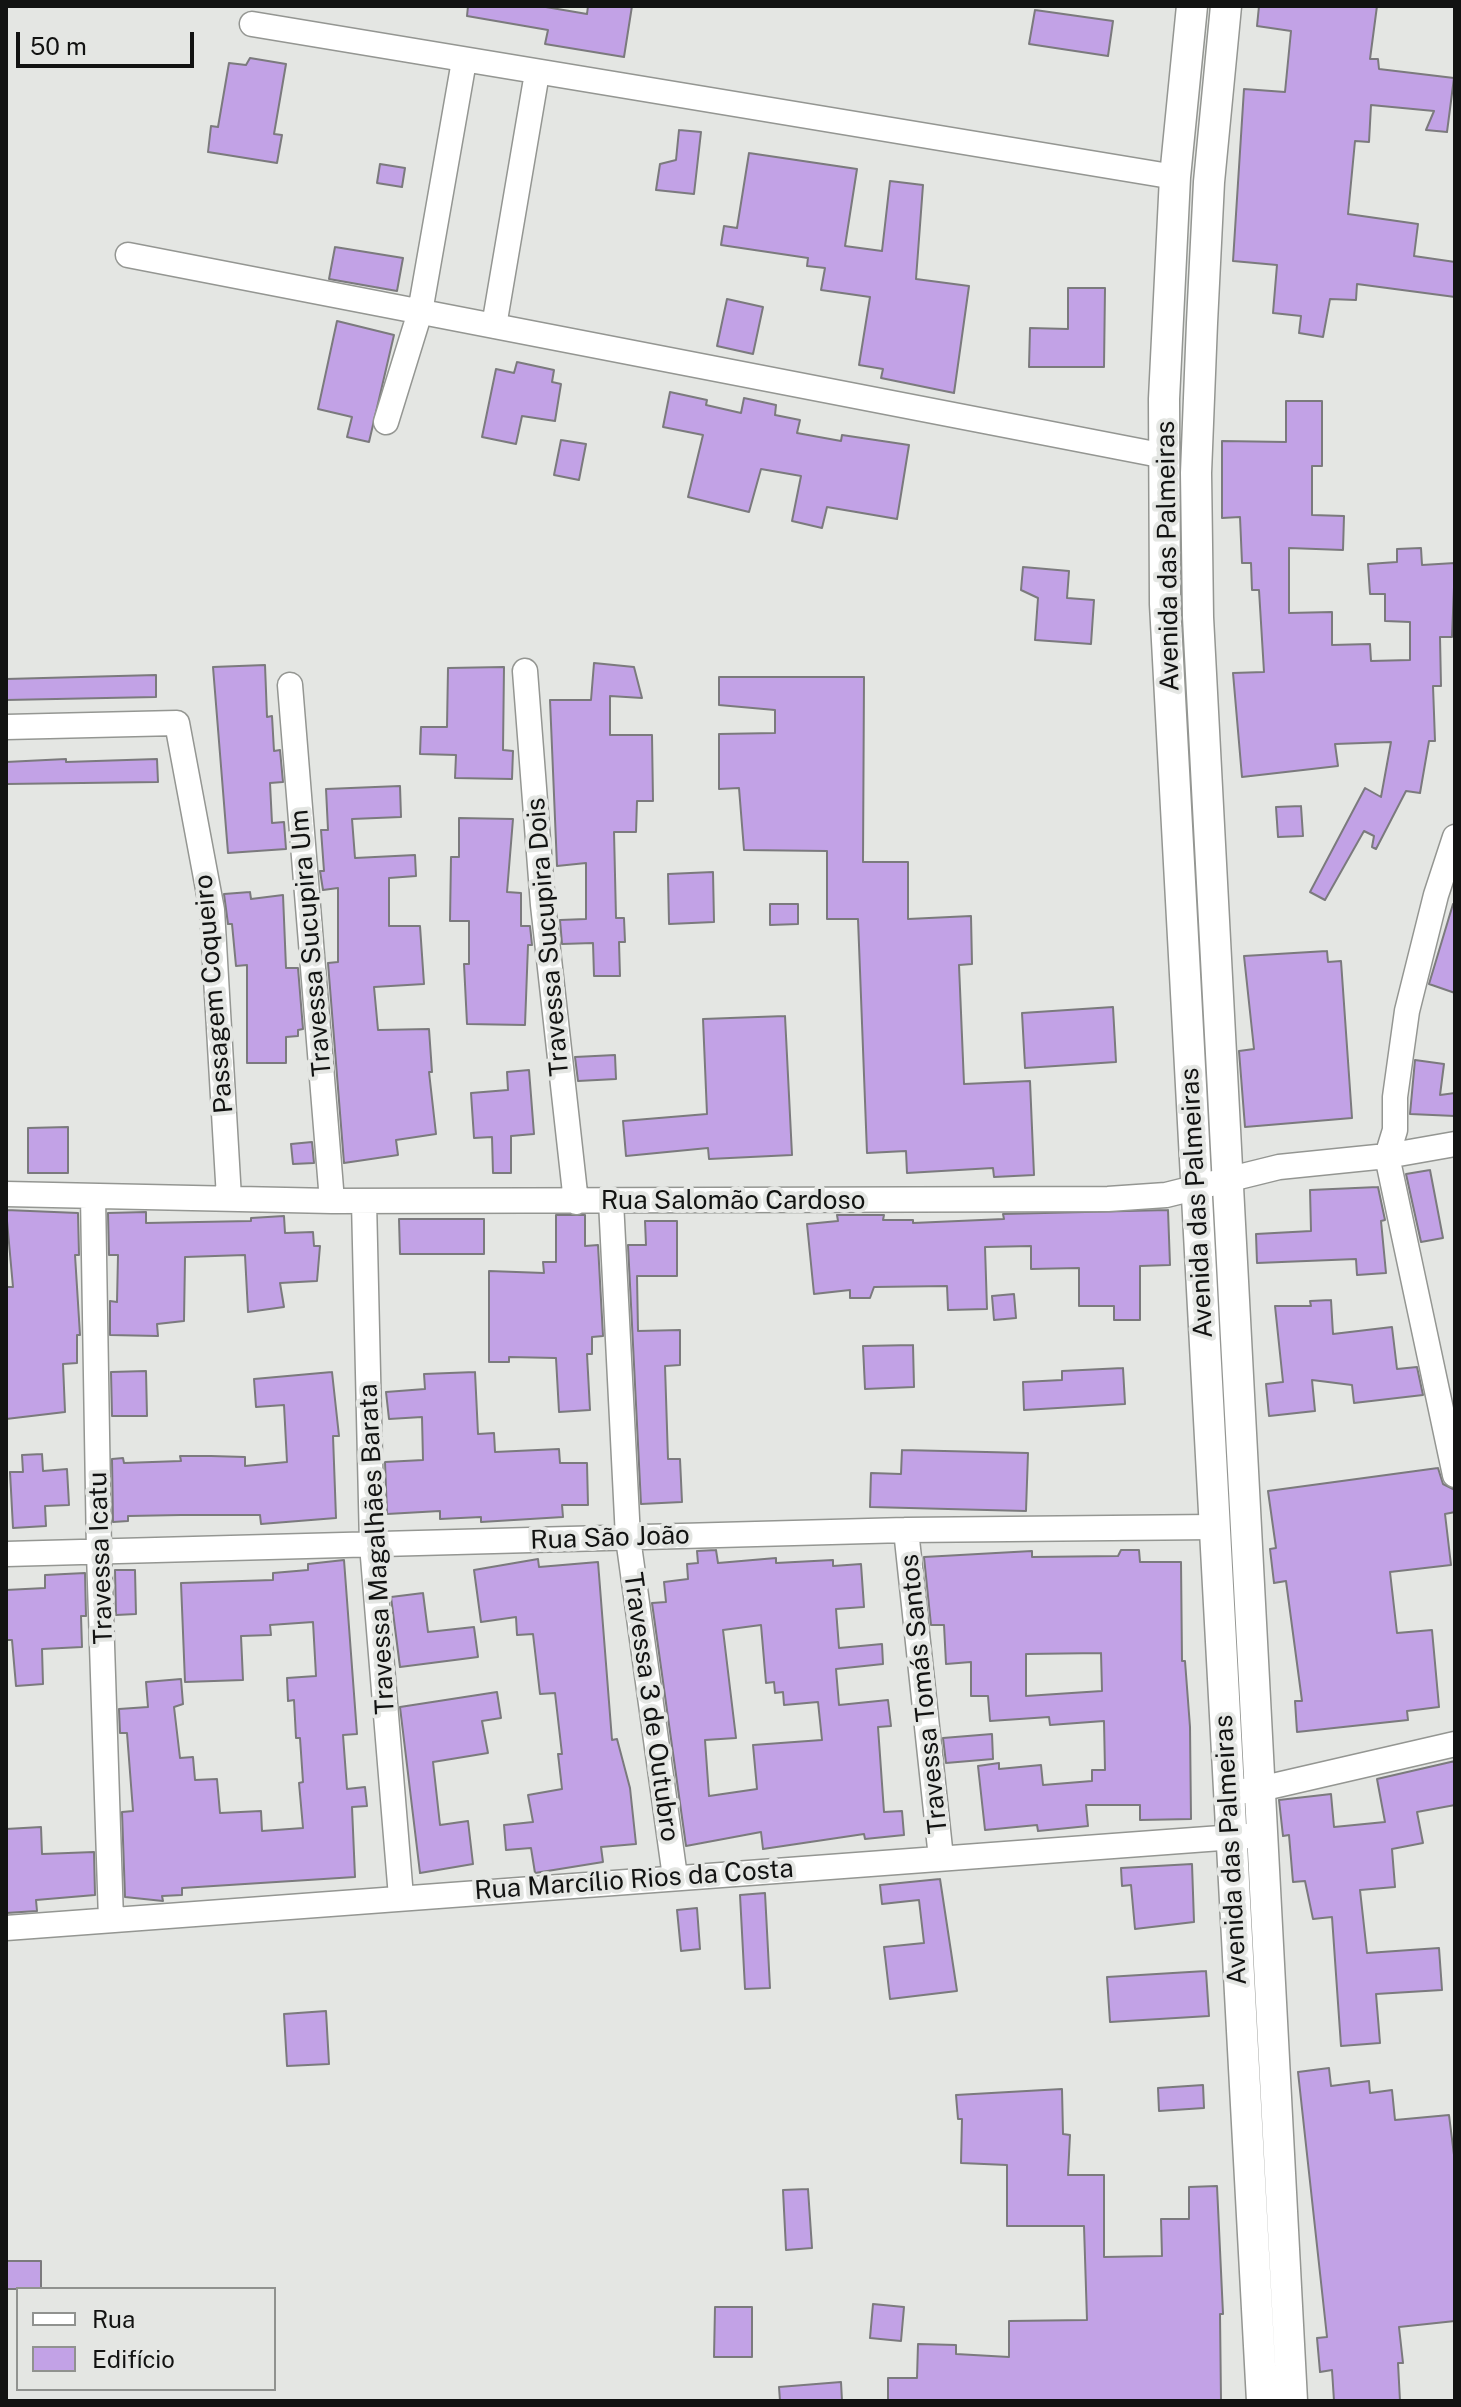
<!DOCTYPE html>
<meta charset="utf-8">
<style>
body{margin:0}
#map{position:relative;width:1461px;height:2407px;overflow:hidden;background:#e4e6e3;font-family:"Public Sans",sans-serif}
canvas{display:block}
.frame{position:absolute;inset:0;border:8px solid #121312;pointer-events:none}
.legend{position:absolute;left:16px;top:2287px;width:260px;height:104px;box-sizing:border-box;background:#e4e6e3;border:2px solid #90928f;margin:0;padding:10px 14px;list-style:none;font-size:24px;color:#121312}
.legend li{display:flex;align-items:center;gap:16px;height:40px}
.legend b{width:40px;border:2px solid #90928f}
.scale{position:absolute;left:16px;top:32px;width:178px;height:36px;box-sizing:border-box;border:4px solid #121312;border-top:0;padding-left:10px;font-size:24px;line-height:28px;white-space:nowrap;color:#121312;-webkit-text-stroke:6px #e4e6e3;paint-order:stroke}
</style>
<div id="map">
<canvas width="1461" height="2407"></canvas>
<div class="frame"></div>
<ul class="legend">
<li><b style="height:10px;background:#fff"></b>Rua</li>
<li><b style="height:22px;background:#c2a2e6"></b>Edifício</li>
</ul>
<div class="scale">50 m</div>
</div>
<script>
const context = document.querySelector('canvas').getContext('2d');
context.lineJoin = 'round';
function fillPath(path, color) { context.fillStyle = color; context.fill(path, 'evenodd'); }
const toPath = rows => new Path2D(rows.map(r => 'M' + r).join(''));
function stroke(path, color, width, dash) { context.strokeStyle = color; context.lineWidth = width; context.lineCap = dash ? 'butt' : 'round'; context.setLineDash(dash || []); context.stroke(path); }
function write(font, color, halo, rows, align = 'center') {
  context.font = font + ' "Public Sans",sans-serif'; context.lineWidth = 8; context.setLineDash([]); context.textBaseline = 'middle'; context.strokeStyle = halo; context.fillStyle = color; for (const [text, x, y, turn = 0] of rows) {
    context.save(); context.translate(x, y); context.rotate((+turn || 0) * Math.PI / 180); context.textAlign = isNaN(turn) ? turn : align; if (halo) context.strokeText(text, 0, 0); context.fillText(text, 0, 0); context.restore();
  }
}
const building = toPath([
 [468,6,540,6,587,14,588,6,632,6,624,57,545,44,548,30,467,16,468,6],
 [1259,6,1377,6,1370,59,1378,59,1379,69,1454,78,1447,132,1426,130,1434,111,1371,105,1369,142,1355,141,1348,214,1418,224,1414,256,1455,262,1455,297,1357,284,1356,300,1330,299,1323,337,1299,333,1301,316,1273,313,1277,265,1233,261,1244,89,1285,92,1291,31,1257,26,1259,6],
 [1035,10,1113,21,1108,56,1029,44,1035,10],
 [250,58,286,64,274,134,282,135,277,163,208,152,211,126,218,127,229,63,246,65,250,58],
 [679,130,701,132,694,194,656,190,660,164,676,160,679,130],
 [749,153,857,169,845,246,882,251,890,181,923,185,916,279,969,286,954,393,881,378,883,369,859,365,870,297,821,290,825,268,807,266,808,258,721,245,724,226,737,228,749,153],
 [380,164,405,168,402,187,377,183,380,164],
 [335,247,403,258,397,291,329,279,335,247],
 [1068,288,1105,288,1104,367,1029,367,1030,328,1068,329,1068,288],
 [727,299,763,307,753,354,717,346,727,299],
 [337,321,394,335,369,442,347,437,352,417,318,409,337,321],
 [517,362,554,370,552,382,561,384,555,421,522,416,516,444,482,437,496,369,514,373,517,362],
 [670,392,707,400,706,405,741,413,744,398,776,405,775,415,800,420,797,433,841,441,842,435,909,445,897,519,827,507,822,528,792,521,801,476,761,469,749,512,688,497,703,435,663,427,670,392],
 [1286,401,1322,401,1322,466,1312,466,1312,515,1344,516,1343,550,1289,548,1289,613,1332,612,1332,645,1370,644,1371,661,1410,660,1410,622,1385,621,1385,594,1370,594,1368,564,1397,562,1397,549,1421,548,1422,565,1455,563,1452,637,1440,637,1441,686,1433,686,1435,741,1429,741,1420,793,1406,791,1376,849,1372,847,1374,836,1364,831,1325,900,1310,892,1365,788,1381,797,1391,742,1335,744,1338,766,1242,777,1233,673,1264,672,1259,590,1252,590,1251,563,1242,563,1240,517,1222,518,1222,441,1286,442,1286,401],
 [561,440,586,444,579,480,554,475,561,440],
 [1023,567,1069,571,1067,598,1094,600,1091,644,1035,640,1038,598,1021,590,1023,567],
 [594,663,634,667,642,698,610,696,610,735,652,735,653,801,637,801,636,832,614,832,616,918,624,918,625,942,619,942,620,976,594,976,593,943,562,944,560,920,586,919,586,863,557,866,550,700,591,700,594,663],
 [265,665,267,717,272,716,274,751,280,750,283,782,270,783,272,823,284,822,286,849,228,853,213,667,265,665],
 [504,667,503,750,513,751,512,779,455,778,456,755,420,754,421,727,447,727,448,668,504,667],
 [156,675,156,697,6,700,6,679,156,675],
 [719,677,864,677,863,862,908,862,908,919,971,916,972,964,959,965,964,1084,1030,1081,1034,1175,994,1177,993,1168,907,1173,906,1151,867,1153,858,919,827,919,827,851,744,850,739,788,719,789,719,734,775,733,775,710,719,705,719,677],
 [66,759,66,762,157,759,158,782,6,784,6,762,66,759],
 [400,786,401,817,352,819,355,858,415,855,416,876,389,878,389,926,420,926,424,984,374,987,378,1030,429,1029,432,1072,429,1072,436,1134,396,1140,398,1155,344,1163,328,963,338,962,338,888,323,890,320,871,324,871,321,830,328,830,326,789,400,786],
 [1301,806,1303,836,1278,837,1276,807,1301,806],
 [459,818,513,819,507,892,521,893,521,926,530,926,532,945,528,945,525,1025,467,1024,464,964,469,964,469,921,450,921,451,857,459,857,459,818],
 [713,872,714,922,669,924,668,874,713,872],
 [250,892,251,899,283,895,286,968,298,968,303,1029,298,1030,298,1036,286,1037,286,1063,247,1063,247,965,236,966,232,924,228,924,224,894,250,892],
 [770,904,798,904,798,924,770,925,770,904],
 [1453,904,1455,905,1455,993,1429,984,1453,904],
 [1327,951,1328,962,1341,961,1352,1118,1245,1127,1239,1051,1254,1049,1244,956,1327,951],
 [1113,1007,1116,1062,1025,1068,1022,1013,1113,1007],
 [785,1016,792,1155,709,1159,708,1148,626,1156,623,1121,707,1114,703,1019,785,1016],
 [615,1055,616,1079,578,1081,575,1057,615,1055],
 [1415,1060,1444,1064,1440,1095,1455,1093,1455,1116,1410,1114,1415,1060],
 [529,1070,534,1134,511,1136,511,1173,493,1173,492,1137,474,1138,471,1093,508,1090,507,1072,529,1070],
 [68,1127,68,1173,28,1173,28,1128,68,1127],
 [312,1142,314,1163,293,1164,291,1144,312,1142],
 [1430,1170,1443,1238,1421,1242,1406,1174,1430,1170],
 [1378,1187,1385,1220,1381,1221,1386,1273,1357,1275,1356,1259,1257,1263,1256,1234,1311,1231,1310,1190,1378,1187],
 [6,1210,78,1213,79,1255,75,1255,80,1335,77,1335,77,1363,63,1364,65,1412,6,1419,6,1287,13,1287,6,1210],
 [1168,1210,1170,1265,1140,1266,1140,1320,1114,1320,1114,1306,1079,1306,1079,1268,1031,1269,1031,1246,985,1247,987,1309,948,1310,947,1286,874,1287,870,1298,850,1298,850,1290,814,1294,807,1224,838,1221,837,1215,884,1215,883,1220,913,1220,913,1223,1004,1219,1003,1214,1168,1210],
 [146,1212,146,1223,251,1221,251,1218,284,1216,285,1233,313,1232,314,1246,320,1246,317,1281,280,1283,284,1307,248,1312,245,1255,185,1257,184,1321,157,1324,158,1336,110,1335,110,1301,117,1302,118,1255,109,1255,108,1213,146,1212],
 [556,1215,585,1215,585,1246,598,1245,603,1336,592,1337,592,1354,587,1354,590,1410,559,1412,556,1358,509,1357,509,1362,489,1362,489,1271,544,1273,543,1262,556,1262,556,1215],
 [399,1219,484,1219,484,1254,400,1254,399,1219],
 [645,1221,677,1221,677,1276,637,1276,638,1331,680,1330,680,1365,665,1366,668,1459,680,1459,682,1502,641,1504,628,1245,646,1245,645,1221],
 [1014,1294,1016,1318,994,1320,992,1296,1014,1294],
 [1331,1300,1333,1334,1392,1327,1397,1369,1417,1367,1423,1395,1354,1403,1352,1385,1312,1380,1315,1411,1269,1416,1266,1384,1283,1382,1275,1306,1311,1306,1310,1301,1331,1300],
 [913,1345,914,1387,865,1389,863,1346,913,1345],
 [1123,1368,1125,1404,1024,1410,1023,1382,1062,1380,1062,1371,1123,1368],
 [146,1371,147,1416,112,1416,111,1372,146,1371],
 [332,1372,339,1436,333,1436,336,1518,261,1524,260,1515,181,1515,128,1516,128,1521,113,1522,112,1459,123,1458,124,1463,181,1461,180,1456,211,1456,245,1457,245,1466,287,1462,284,1405,256,1407,254,1379,332,1372],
 [475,1372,478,1434,494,1433,495,1452,559,1449,560,1463,587,1463,588,1505,562,1505,563,1517,481,1522,481,1517,440,1519,440,1511,387,1514,385,1462,423,1460,422,1417,389,1419,386,1392,425,1389,424,1374,475,1372],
 [902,1450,1028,1453,1026,1511,870,1507,871,1473,901,1474,902,1450],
 [42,1454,43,1471,67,1469,69,1505,45,1506,46,1526,13,1528,10,1472,23,1472,22,1455,42,1454],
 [1438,1468,1443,1484,1455,1490,1455,1512,1445,1514,1451,1565,1390,1572,1397,1633,1432,1630,1439,1707,1407,1711,1408,1720,1297,1732,1295,1701,1302,1701,1286,1581,1274,1583,1270,1549,1276,1548,1268,1491,1438,1468],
 [716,1550,718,1563,776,1558,776,1563,833,1560,833,1566,861,1564,864,1607,836,1609,839,1648,882,1644,883,1664,836,1669,839,1705,888,1700,891,1726,878,1727,884,1812,902,1811,904,1835,865,1839,864,1834,763,1849,761,1832,686,1846,652,1603,666,1602,664,1582,688,1579,687,1564,698,1563,697,1551,716,1550],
 [761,1625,766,1683,774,1682,775,1693,783,1692,784,1705,818,1702,822,1740,753,1745,757,1789,709,1796,705,1740,736,1738,723,1630,761,1625],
 [1121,1550,1139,1550,1140,1562,1181,1562,1182,1661,1185,1661,1190,1727,1191,1819,1140,1820,1140,1805,1086,1805,1088,1826,1038,1831,1037,1825,985,1830,978,1766,999,1763,999,1769,1041,1765,1043,1785,1092,1781,1092,1770,1105,1770,1104,1721,1050,1725,1049,1717,990,1721,988,1696,971,1696,971,1662,946,1664,944,1625,931,1625,924,1557,1032,1551,1032,1557,1118,1556,1121,1550],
 [1101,1653,1102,1691,1026,1696,1026,1654,1101,1653],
 [538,1559,539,1567,598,1562,612,1740,617,1739,630,1788,636,1844,601,1847,603,1862,535,1873,531,1848,506,1850,504,1825,533,1822,528,1795,562,1789,558,1754,562,1754,555,1693,540,1694,533,1634,517,1635,516,1617,481,1622,474,1570,538,1559],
 [344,1560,357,1734,343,1735,347,1789,365,1787,367,1806,352,1807,355,1877,182,1888,182,1895,162,1896,163,1901,125,1897,122,1812,133,1811,127,1733,120,1733,119,1709,148,1707,146,1682,181,1679,183,1704,174,1707,180,1758,193,1757,195,1780,217,1779,220,1813,261,1811,262,1831,303,1828,299,1783,303,1782,300,1738,296,1738,294,1700,288,1701,287,1678,316,1676,313,1622,270,1625,271,1635,241,1636,243,1680,185,1682,181,1583,273,1580,273,1573,308,1570,308,1564,344,1560],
 [115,1570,135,1570,136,1614,116,1615,115,1570],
 [85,1573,86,1616,81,1616,82,1647,42,1649,43,1684,16,1686,12,1640,6,1640,6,1590,45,1588,45,1575,85,1573],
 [423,1593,428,1632,474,1627,478,1657,400,1667,391,1597,423,1593],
 [497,1692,501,1718,482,1721,488,1753,433,1762,440,1825,468,1821,473,1864,420,1873,400,1707,497,1692],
 [992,1734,993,1759,946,1763,943,1738,992,1734],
 [1455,1761,1455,1805,1417,1812,1423,1843,1392,1849,1395,1887,1360,1890,1367,1953,1439,1948,1442,1990,1376,1994,1380,2043,1341,2046,1332,1917,1313,1919,1305,1881,1293,1882,1289,1835,1283,1836,1279,1800,1331,1794,1334,1827,1385,1822,1377,1779,1455,1761],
 [41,1827,42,1854,94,1852,95,1895,36,1900,37,1911,6,1913,6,1829,41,1827],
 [1192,1864,1194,1922,1135,1929,1131,1885,1122,1886,1121,1868,1192,1864],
 [940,1879,957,1991,890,1999,884,1947,924,1943,919,1900,882,1904,880,1885,940,1879],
 [765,1893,770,1988,745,1989,740,1895,765,1893],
 [697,1908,700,1949,681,1951,677,1910,697,1908],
 [1206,1971,1209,2016,1110,2022,1107,1977,1206,1971],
 [326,2011,329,2064,287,2066,284,2014,326,2011],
 [1329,2068,1331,2086,1369,2081,1370,2093,1392,2090,1395,2120,1449,2115,1455,2163,1455,2321,1399,2327,1403,2363,1398,2363,1400,2401,1334,2401,1332,2370,1320,2372,1317,2338,1327,2337,1298,2072,1329,2068],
 [1203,2085,1204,2108,1159,2111,1158,2088,1203,2085],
 [1062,2089,1063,2134,1070,2135,1068,2175,1104,2175,1104,2257,1162,2256,1161,2219,1189,2219,1189,2187,1217,2186,1223,2314,1220,2314,1221,2401,888,2401,888,2378,917,2378,918,2344,956,2345,956,2354,1009,2357,1009,2321,1087,2320,1084,2226,1007,2226,1007,2165,961,2163,962,2119,958,2119,956,2095,1062,2089],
 [808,2189,812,2248,786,2250,783,2190,808,2189],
 [6,2261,41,2261,41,2289,6,2289,6,2261],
 [873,2304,904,2307,901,2341,870,2338,873,2304],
 [715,2307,752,2307,752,2357,714,2357,715,2307],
 [841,2382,842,2401,780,2401,779,2387,841,2382]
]);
const minor = toPath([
 [252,24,1175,177],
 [128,255,1165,456],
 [494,326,537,73],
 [386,422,420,312,464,61],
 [525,671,543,905,576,1202],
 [290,685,332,1201],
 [6,727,177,723,212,910,229,1198],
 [1455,837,1436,895,1407,1011,1395,1097,1395,1130,1387,1156,1455,1475],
 [6,1194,332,1201,1108,1199,1166,1195,1279,1167,1387,1156,1455,1144],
 [93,1196,99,1553,111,1920],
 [364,1201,372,1545,401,1897],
 [611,1201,628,1538,675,1877],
 [906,1530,941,1858],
 [6,1554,906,1530,1214,1527],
 [1228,1793,1260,1789,1455,1744],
 [6,1928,1248,1836]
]);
const major = toPath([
 [1192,6,1175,177,1164,399,1165,604,1262,2401],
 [1226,6,1209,182,1202,323,1196,473,1198,617,1292,2401]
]);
const streetNames = [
 ["Avenida das Palmeiras",1168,556,-91],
 ["Travessa Sucupira Dois",548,937,-95],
 ["Travessa Sucupira Um",311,943,-95],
 ["Passagem Coqueiro",214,994,-95],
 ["Rua Salomão Cardoso",733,1201],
 ["Avenida das Palmeiras",1197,1203,-93],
 ["Rua São João",610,1538,-2],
 ["Travessa Magalhães Barata",377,1549,-93],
 ["Travessa Icatu",101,1558,-92],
 ["Travessa Tomás Santos",924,1694,-96],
 ["Travessa 3 de Outubro",651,1707,82],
 ["Avenida das Palmeiras",1231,1850,-93],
 ["Rua Marcílio Rios da Costa",634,1880,-4]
];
fillPath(building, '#c2a2e6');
stroke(building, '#7b7a7d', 2);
stroke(minor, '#949692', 27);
stroke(major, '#949692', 33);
stroke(minor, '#fff', 24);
stroke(major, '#fff', 30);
write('26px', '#121312', '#e4e6e3', streetNames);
</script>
